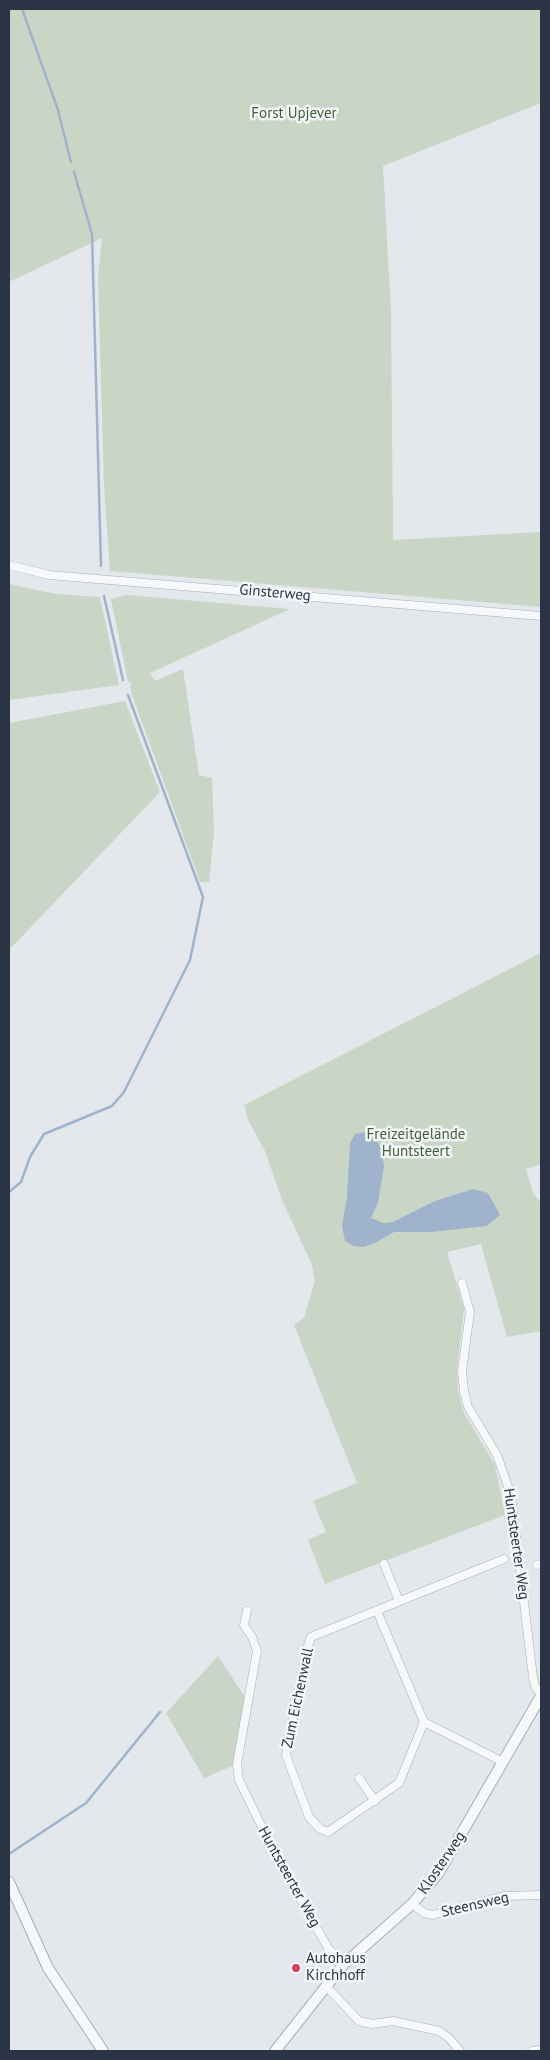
<!DOCTYPE html>
<html>
<head>
<meta charset="utf-8">
<style>
	body { margin:0 }
	#map { position:relative; width:550px; height:2060px; overflow:hidden; background:#e4e7ec; font-family:"PT Sans",sans-serif }
	canvas { display:block }
	.frame { position:absolute; inset:0; border:10px solid #2b3445; pointer-events:none }
</style>
</head>
<body>
<div id="map">
<canvas width="550" height="2060"></canvas>
<div class="frame"></div>
</div>
<script>
const ctx = document.querySelector('canvas').getContext('2d');
ctx.lineJoin = 'round';
function fill(path, color) { ctx.fillStyle = color; ctx.fill(path, 'evenodd'); }
const toPath = rows => new Path2D(rows.map(r => 'M' + r).join(''));
function stroke(path, color, width, dash) { ctx.strokeStyle = color; ctx.lineWidth = width; ctx.lineCap = dash ? 'butt' : 'round'; ctx.setLineDash(dash || []); ctx.stroke(path); }
function write(font, color, halo, rows, align = 'center') {
  ctx.font = font + ' "PT Sans",sans-serif'; ctx.lineWidth = 5; ctx.setLineDash([]); ctx.textBaseline = 'middle'; ctx.strokeStyle = halo; ctx.fillStyle = color; for (const [text, x, y, turn = 0] of rows) {
    ctx.save(); ctx.translate(x, y); ctx.rotate((+turn || 0) * Math.PI / 180); ctx.textAlign = isNaN(turn) ? turn : align; if (halo) ctx.strokeText(text, 0, 0); ctx.fillText(text, 0, 0); ctx.restore();
  }
}
fill(toPath([
	[9,9,541,9,541,103,383,166,391,311,393,540,541,532,541,607,110,571,104,486,98,278,102,238,9,282],
	[9,584,56,594,100,597,119,685,9,700],
	[126,595,290,609,150,673,155,681,183,669,199,775,212,778,214,833,209,882,200,882,131,692,130,681,128,682,111,599],
	[125,701,160,792,9,950,9,723],
	[541,953,541,1164,526,1169,533,1193,541,1203,541,1331,507,1337,481,1244,447,1252,464,1309,457,1369,458,1391,464,1413,495,1465,505,1515,325,1584,308,1540,326,1532,313,1501,357,1483,294,1325,304,1318,315,1281,312,1265,282,1200,265,1151,248,1120,244,1105],
	[218,1656,248,1702,237,1764,204,1778,166,1713]
]), '#c9d6c5');
fill(toPath([
	[365,1132,374,1136,381,1148,384,1166,378,1203,371,1218,383,1223,393,1222,435,1201,473,1189,488,1193,500,1215,487,1226,431,1232,394,1232,375,1243,363,1247,353,1246,345,1241,342,1226,347,1197,350,1143,355,1134]
]), '#9fb4cc');
stroke(toPath([
	[22,9,58,110,71,162],
	[74,172,92,234,101,566],
	[104,596,123,680],
	[9,1192,21,1182,30,1157,44,1134,112,1106,124,1092,190,960,203,897,128,695],
	[9,1854,86,1803,160,1712]
]), '#9fb4cc', 2.5);
const minor = toPath([
	[9,565,49,575,541,616],
	[462,1283,470,1312,462,1371,464,1391,468,1407,497,1455,511,1495,533,1677,535,1686,541,1695],
	[384,1564,399,1601],
	[537,1565,541,1564],
	[247,1611,244,1625,252,1637,257,1651,237,1764,239,1780,277,1858,328,1948,343,1965],
	[377,1611,424,1722],
	[503,1762,424,1722,399,1783,328,1832,320,1829,309,1817,286,1755,307,1649,311,1637,504,1559],
	[359,1778,375,1801],
	[412,1904,424,1913,433,1915,504,1896,541,1895],
	[326,1986,359,2021,372,2024,393,2021,439,2031,449,2038,460,2051],
	[532,2051,541,2050]
]);
const tertiary = toPath([
	[9,1882,48,1968,103,2051],
	[275,2051,343,1965,412,1904,438,1874,541,1696]
]);
stroke(minor, '#a9aeb7', 9);
stroke(tertiary, '#a9aeb7', 12);
stroke(minor, '#f7f8fa', 8);
stroke(tertiary, '#f7f8fa', 10);
for (const [x, y, r, color] of [
	[296,1968,5,"#d1495b"]
]) { const dot = new Path2D(); dot.arc(x, y, r, 0, 2 * Math.PI); ctx.fillStyle = color; ctx.fill(dot); stroke(dot, '#f4f6f9', 2); }
write('15px', '#3f6138', '#f4f6f9', [
	["Forst Upjever",294,114],
	["Freizeitgelände",416,1135],
	["Huntsteert",416,1152]
]);
write('15px', '#2b3445', '#f4f6f9', [
	["Ginsterweg",275,593,5],
	["Huntsteerter Weg",516,1544,82],
	["Zum Eichenwall",298,1698,-78],
	["Klosterweg",442,1863,-56],
	["Huntsteerter Weg",289,1877,61],
	["Steensweg",475,1905,-13]
]);
write('15px', '#2b3445', '#f4f6f9', [
	["Autohaus",306,1959],
	["Kirchhoff",306,1976]
], 'left');
</script>
</body>
</html>
